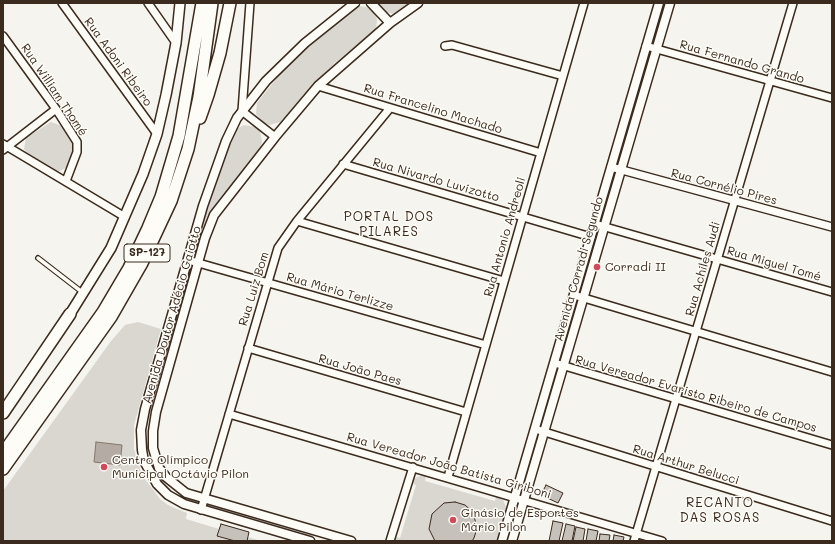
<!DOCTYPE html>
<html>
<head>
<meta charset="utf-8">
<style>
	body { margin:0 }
	#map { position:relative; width:835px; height:544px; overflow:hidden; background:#f5f4ee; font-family:Mali,sans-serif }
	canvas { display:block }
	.frame { position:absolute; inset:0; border:4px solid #3b2a1e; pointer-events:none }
</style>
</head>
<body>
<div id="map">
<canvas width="835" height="544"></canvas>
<div class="frame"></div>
</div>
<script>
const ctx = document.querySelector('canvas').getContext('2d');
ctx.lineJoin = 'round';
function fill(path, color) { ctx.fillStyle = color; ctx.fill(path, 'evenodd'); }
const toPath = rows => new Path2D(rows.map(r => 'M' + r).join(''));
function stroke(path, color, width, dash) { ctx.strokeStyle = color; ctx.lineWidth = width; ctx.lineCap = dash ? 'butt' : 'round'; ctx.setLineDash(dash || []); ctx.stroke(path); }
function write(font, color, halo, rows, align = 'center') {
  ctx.font = font + ' Mali,sans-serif'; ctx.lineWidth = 3; ctx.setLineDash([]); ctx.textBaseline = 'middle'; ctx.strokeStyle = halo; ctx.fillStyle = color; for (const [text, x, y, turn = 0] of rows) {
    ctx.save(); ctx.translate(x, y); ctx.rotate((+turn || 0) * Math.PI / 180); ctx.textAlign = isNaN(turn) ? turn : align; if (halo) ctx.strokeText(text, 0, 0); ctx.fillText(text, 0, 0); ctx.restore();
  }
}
fill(toPath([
	[378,3,410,3,394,14,382,11],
	[359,6,366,7,375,13,377,20,376,29,335,63,314,83,281,122,269,125,263,122,256,114,257,103,280,74,310,44,354,8],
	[51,122,62,126,74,144,70,163,67,167,60,171,54,170,26,152,24,149,26,138],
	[244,125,256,127,260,131,262,142,260,149,212,214,198,246,196,246,205,214,235,130],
	[138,322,161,329,134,425,134,449,142,475,160,499,168,505,187,513,186,519,219,529,221,524,249,532,248,537,261,541,3,541,3,491,111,341,125,325],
	[420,476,426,476,425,481,495,501,496,497,503,500,507,509,497,541,395,541,396,537,400,538,416,485,412,483,415,478]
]), '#dad6d0');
const water = toPath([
	[96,442,122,445,120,465,94,462,96,442]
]);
fill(water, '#b4aca4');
stroke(water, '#84786e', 1);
const building = toPath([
	[546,485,563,493,558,503,541,495,546,485],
	[455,502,465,505,473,512,477,528,474,538,472,541,435,541,429,529,432,514,444,503,455,502],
	[553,521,563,523,559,541,549,541,553,521],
	[221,524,249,532,247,541,235,541,217,536,221,524],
	[566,524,575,526,572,541,562,541,566,524],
	[576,527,585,529,583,541,573,541,576,527],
	[588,529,598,531,596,541,586,541,588,529],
	[600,534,610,535,609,541,599,541,600,534],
	[614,535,624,537,623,541,613,541,614,535]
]);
fill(building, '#c7c1bb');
stroke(building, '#3b2a1e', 1);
const service = toPath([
	[38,258,82,292]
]);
const minor = toPath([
	[62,3,157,134],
	[148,3,176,43],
	[250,3,242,111,275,137],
	[3,36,56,109,77,142,77,152,66,181],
	[445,46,452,45,563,76],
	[646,46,832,98],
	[318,86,541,153],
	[3,144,125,217],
	[3,150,56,109],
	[343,164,591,237],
	[611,167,832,227],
	[297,221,504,281],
	[595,224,832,292],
	[188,260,486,345],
	[574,295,832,372],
	[248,348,466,412],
	[558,364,832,445],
	[229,414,662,541],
	[535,429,832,521],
	[448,477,584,3],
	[201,510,278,248,297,221,390,108],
	[390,541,413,467],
	[634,541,793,3]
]);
const tertiary = toPath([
	[371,3,390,23],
	[310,541,184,504,168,495,157,484,144,461,142,450,141,430,145,409,203,206,226,141,237,118,266,81,305,43,355,3],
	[351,541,186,493,166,477,159,468,153,448,153,431,156,412,205,238,214,215,275,137,318,86,390,23,418,3],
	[502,541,659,3],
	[512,541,670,3]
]);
const secondary = toPath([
	[70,314,111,248,143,174,157,134,166,95,176,43,180,3]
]);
const trunk = toPath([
	[200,118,208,95,220,53,230,3],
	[3,413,70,314],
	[3,453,103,312,129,268,148,228,161,197,179,136,202,3],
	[3,469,111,317,142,263,171,201,188,149,199,97,212,3]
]);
stroke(service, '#3b2a1e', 6);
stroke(minor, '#3b2a1e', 10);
stroke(tertiary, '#3b2a1e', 11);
stroke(secondary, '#3b2a1e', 12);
stroke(trunk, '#3b2a1e', 14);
stroke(service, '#fdfcf7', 3.5);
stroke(minor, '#fdfcf7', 7);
stroke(tertiary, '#fdfcf7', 8);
stroke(secondary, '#fdfcf7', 9);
stroke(trunk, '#fdfcf7', 11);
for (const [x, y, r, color] of [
	[597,267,4,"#d1495b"],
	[104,467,4,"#d1495b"],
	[453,520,4,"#d1495b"]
]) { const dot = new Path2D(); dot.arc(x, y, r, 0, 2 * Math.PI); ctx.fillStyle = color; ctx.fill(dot); stroke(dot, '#fdfcf7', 1.5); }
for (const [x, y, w] of [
	[147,253,46]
]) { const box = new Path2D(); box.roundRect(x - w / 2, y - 9, w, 18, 3); ctx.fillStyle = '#fdfcf7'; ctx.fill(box); stroke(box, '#3b2a1e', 1); }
write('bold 11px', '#3b2a1e', null, [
	["SP-127",147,253]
]);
write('12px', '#3b2a1e', '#fdfcf7', [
	["Rua Adoni Ribeiro",118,62,54],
	["Rua Fernando Grando",742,62,16],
	["Rua William Thomé",54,90,56],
	["Rua Francelino Machado",433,109,17],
	["Rua Nivardo Luvizotto",436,180,16],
	["Rua Cornélio Pires",724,187,15],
	["Rua Antonio Andreoli",505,237,-74],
	["Rua Miguel Tomé",774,264,16],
	["Avenida Corradi Segundo",579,269,-74],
	["Rua Achiles Audi",703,269,-74],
	["Rua Luiz Bom",254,289,-73],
	["Rua Mário Terlizze",340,292,16],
	["Avenida Doutor Adécio Gaiotto",172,315,-74],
	["Rua João Paes",360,370,16],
	["Rua Vereador Evaristo Ribeiro de Campos",696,394,16],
	["Rua Arthur Belucci",686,465,17],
	["Rua Vereador João Batista Giriboni",449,466,16]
]);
write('12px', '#3b2a1e', '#fdfcf7', [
	["Corradi II",605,267],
	["Centro Olímpico",112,460],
	["Municipal Octávio Pilon",112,474],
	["Ginásio de Esportes",461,513],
	["Mário Pilon",461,527]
], 'left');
ctx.letterSpacing = '1px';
write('13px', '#3b2a1e', '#fdfcf7', [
	["PORTAL DOS",389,217],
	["PILARES",389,232],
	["RECANTO",720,503],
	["DAS ROSAS",720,518]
]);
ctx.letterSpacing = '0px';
</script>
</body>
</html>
